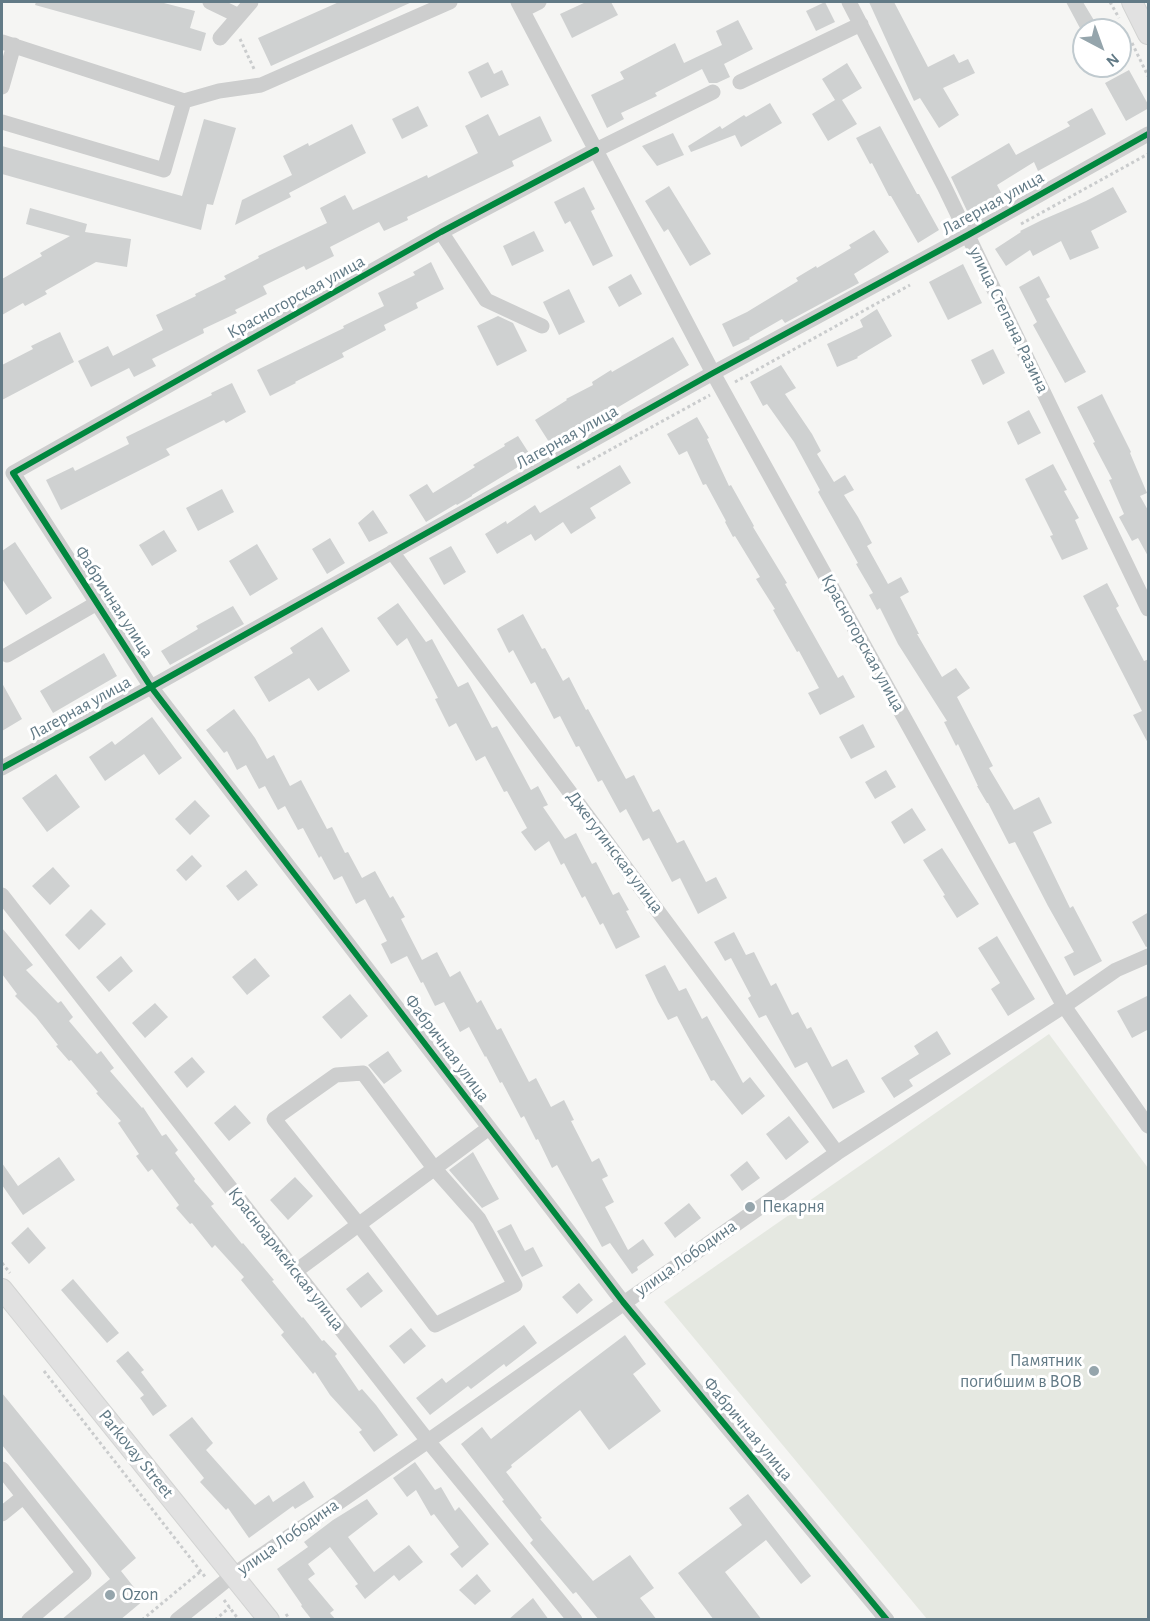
<!DOCTYPE html>
<html>
<head>
<meta charset="utf-8">
<style>
	body { margin:0 }
	#map { position:relative; width:1150px; height:1621px; overflow:hidden; background:#f5f5f3; font-family:"Alegreya Sans",sans-serif }
	canvas { display:block }
	.frame { position:absolute; inset:0; border:3px solid #627a86; pointer-events:none }
	.north { position:absolute; left:1072px; top:18px; width:60px; height:60px; box-sizing:border-box; background:#fff; border:2px solid #c0cacf; border-radius:50%; rotate:139deg; font-size:16px; font-weight:700; line-height:24px; text-align:center; color:#627a86 }
	.north::after { content:''; display:block; margin:auto; width:21px; height:27px; background:#95a5ac; clip-path:polygon(50% 0,100% 100%,50% 72%,0 100%) }
</style>
</head>
<body>
<div id="map">
<canvas width="1150" height="1621"></canvas>
<div class="frame"></div>
<div class="north">N</div>
</div>
<script>
const ctx = document.querySelector('canvas').getContext('2d');
ctx.lineJoin = 'round';
function fill(path, color) { ctx.fillStyle = color; ctx.fill(path, 'evenodd'); }
const toPath = rows => new Path2D(rows.map(r => 'M' + r).join(''));
function stroke(path, color, width, dash) { ctx.strokeStyle = color; ctx.lineWidth = width; ctx.lineCap = dash ? 'butt' : 'round'; ctx.setLineDash(dash || []); ctx.stroke(path); }
function write(font, color, halo, rows, align = 'center') {
  ctx.font = font + ' "Alegreya Sans",sans-serif'; ctx.lineWidth = 6; ctx.setLineDash([]); ctx.textBaseline = 'middle'; ctx.strokeStyle = halo; ctx.fillStyle = color; for (const [text, x, y, turn = 0] of rows) {
    ctx.save(); ctx.translate(x, y); ctx.rotate((+turn || 0) * Math.PI / 180); ctx.textAlign = isNaN(turn) ? turn : align; if (halo) ctx.strokeText(text, 0, 0); ctx.fillText(text, 0, 0); ctx.restore();
  }
}
fill(toPath([
	[1049,1034,1148,1168,1148,1619,927,1619,664,1302]
]), '#e5e8e1');
fill(toPath([
	[36,2,160,2,195,11,190,28,206,33,201,51,35,5],
	[339,2,412,2,271,66,258,38],
	[586,2,611,2,618,15,572,38,560,14],
	[825,2,835,22,816,31,806,11],
	[869,2,894,2,928,67,954,54,959,63,968,59,975,73,943,88,959,115,939,128,920,98,914,101],
	[1066,2,1083,2,1095,22,1081,30],
	[738,20,753,49,724,64,730,77,717,83,709,83,702,69,655,93,657,96,621,113,624,119,607,128,591,95,624,79,620,72,675,43,684,63,722,45,716,31],
	[488,62,494,74,502,70,509,85,481,98,468,72],
	[847,63,862,88,842,100,857,124,828,141,812,114,835,100,822,79],
	[1129,70,1149,106,1149,108,1126,121,1105,83],
	[770,103,782,123,741,147,735,135,691,152,688,146,720,126,722,129,744,115,746,117],
	[418,106,428,126,402,139,392,119],
	[1092,108,1106,134,1038,171,1034,162,997,185,1003,196,969,215,951,177,1009,143,1016,155,1070,126,1067,122],
	[488,114,499,136,540,116,552,141,512,161,514,166,407,217,408,220,384,231,379,222,330,247,334,256,306,270,304,266,263,286,267,294,235,310,237,313,203,329,204,333,152,359,156,366,134,377,129,368,91,387,78,361,108,346,113,356,163,330,156,315,196,296,195,294,226,279,224,276,259,258,258,256,327,223,320,208,345,195,353,210,427,175,428,178,478,153,465,126],
	[204,119,236,128,213,205,207,204,201,230,2,174,2,146,182,196],
	[352,124,366,153,289,193,291,197,235,225,242,200,292,175,283,156,308,143,309,146],
	[880,126,917,194,919,194,939,230,918,243,891,196,889,196,872,163,870,164,856,138],
	[673,133,684,155,657,166,642,146],
	[669,186,711,254,690,266,668,229,664,232,645,201],
	[584,187,595,209,591,211,613,256,593,266,570,221,565,224,554,202],
	[1113,187,1127,212,1091,231,1099,248,1070,260,1061,241,1033,256,1030,250,1006,266,995,249,1021,232,1020,231,1042,220,1086,201],
	[30,208,87,224,85,232,131,239,127,267,96,262,45,291,47,294,25,306,23,303,2,315,2,279,42,256,40,253,70,236,26,224],
	[874,230,889,252,854,274,859,283,785,323,782,319,749,338,750,339,733,347,722,324,747,312,798,281,796,278,816,266,817,268,851,248,849,245],
	[534,231,544,251,512,266,503,246],
	[431,262,444,289,416,303,418,308,384,325,386,330,342,353,344,357,295,382,296,383,270,396,257,370,344,328,343,326,384,306,378,293,415,275,413,272],
	[963,264,982,303,948,320,929,282],
	[631,274,642,294,619,307,608,287],
	[1039,276,1050,297,1046,299,1086,372,1065,383,1033,325,1037,322,1019,287],
	[569,289,585,322,559,335,543,302],
	[877,309,892,336,857,357,858,358,837,367,827,344,863,327,860,320],
	[498,316,513,323,527,351,497,366,477,326],
	[60,332,74,362,2,400,2,365,33,349,31,346],
	[673,337,689,365,610,412,608,410,580,425,579,424,549,442,535,420,567,400,566,399,593,385,592,382,611,370,612,372],
	[993,349,1005,373,983,385,971,360],
	[781,365,796,388,785,394,812,434,821,451,817,454,834,482,845,475,854,490,844,495,858,517,872,543,867,546,888,584,901,577,909,592,900,597,919,634,917,634,942,677,956,668,970,688,957,697,993,766,989,768,1014,810,1039,797,1052,823,1033,832,1070,908,1073,906,1102,961,1074,976,1064,957,1074,952,1048,906,1015,842,1009,844,988,803,987,803,977,786,978,786,958,744,956,746,944,722,947,721,898,644,880,608,877,610,869,595,873,593,856,564,858,563,818,492,820,490,794,442,767,404,763,406,750,382],
	[232,383,246,412,226,423,224,420,166,449,170,455,61,510,46,480,73,467,75,471,129,444,126,437,212,395,211,393],
	[1102,394,1131,452,1130,453,1147,493,1140,496,1149,512,1149,558,1138,538,1132,541,1119,517,1124,514,1109,480,1112,479,1093,443,1095,442,1077,407],
	[1029,410,1041,433,1018,445,1007,422],
	[697,417,709,438,707,439,729,486,731,485,754,526,753,527,787,583,785,584,838,678,843,675,855,697,820,715,808,693,819,688,799,651,797,652,773,610,775,609,756,579,760,577,735,536,733,537,725,522,726,521,706,484,703,485,687,451,679,455,667,434],
	[518,436,534,461,519,470,518,467,472,495,472,496,457,505,456,504,426,522,409,495,427,484,433,493,475,467,473,465,505,446,504,444],
	[1053,464,1067,490,1064,491,1079,518,1075,520,1088,549,1062,560,1050,536,1053,535,1025,479],
	[620,465,631,483,590,508,596,518,571,534,563,522,535,541,531,534,497,554,485,534,506,521,507,524,535,505,540,513],
	[222,489,234,512,198,531,186,508],
	[373,510,388,533,369,542,358,523],
	[164,530,177,551,152,566,139,545],
	[330,538,345,563,327,574,312,549],
	[15,542,52,598,26,615,2,579,2,551],
	[257,544,278,579,250,596,229,561],
	[451,546,466,572,444,585,429,558],
	[1107,583,1119,606,1116,608,1144,661,1149,659,1149,745,1133,715,1142,711,1083,596],
	[398,603,426,642,432,639,458,687,468,682,492,728,497,726,531,790,538,786,548,805,543,807,565,839,576,833,592,864,596,862,613,895,619,892,629,910,626,911,640,937,616,949,603,923,600,925,585,896,582,898,564,863,561,865,549,841,535,851,521,832,527,828,507,791,504,792,485,756,476,761,456,723,449,727,435,699,438,698,407,638,397,646,377,618],
	[233,606,244,624,170,665,161,651,198,629,196,626],
	[523,614,542,649,545,648,563,681,569,677,586,710,588,709,626,779,634,775,653,812,659,809,677,843,684,840,706,882,716,877,727,898,698,914,680,878,672,882,649,838,643,841,626,809,620,813,602,780,598,782,579,746,576,747,560,716,554,719,535,682,531,684,513,650,509,653,497,629],
	[322,627,350,671,318,691,309,678,269,702,254,677,293,653,290,648],
	[104,653,117,676,53,713,40,691],
	[2,683,22,719,2,731],
	[234,709,255,738,267,759,274,755,290,786,301,780,327,829,332,827,345,853,348,852,362,878,375,871,390,898,393,896,405,917,401,919,422,960,437,952,450,977,460,971,477,1003,481,1000,497,1030,501,1028,529,1082,536,1078,551,1107,564,1100,574,1120,571,1121,592,1162,599,1158,608,1176,602,1179,614,1202,605,1207,628,1250,643,1239,654,1255,637,1267,638,1270,632,1274,610,1243,602,1247,557,1165,552,1168,538,1139,536,1140,524,1116,521,1118,502,1082,500,1083,486,1056,485,1057,469,1027,460,1032,444,1002,435,1006,423,982,421,983,407,956,391,964,381,944,387,941,365,899,356,904,342,876,334,880,321,856,319,858,303,828,298,830,285,806,278,810,265,786,259,789,246,765,237,770,227,751,224,753,206,730],
	[152,717,182,758,159,775,144,754,105,781,89,757,112,741,115,745],
	[863,724,875,747,851,759,839,737],
	[886,770,896,787,875,799,865,782],
	[56,774,80,807,47,832,22,798],
	[195,800,210,816,190,835,175,819],
	[912,808,926,830,904,844,891,822],
	[942,848,979,904,957,918,943,896,945,895,923,860],
	[192,855,202,866,186,881,176,870],
	[53,867,70,886,50,905,32,886],
	[246,870,258,885,238,901,226,886],
	[91,909,106,924,79,950,65,935],
	[1149,912,1149,946,1146,947,1132,922],
	[2,928,33,965,26,970,58,1003,61,1001,73,1017,69,1021,97,1054,101,1051,114,1068,110,1071,142,1108,143,1107,162,1136,166,1134,178,1150,175,1153,195,1179,194,1181,214,1204,211,1206,242,1244,243,1243,274,1280,272,1281,302,1318,303,1317,322,1341,324,1340,337,1354,335,1356,359,1391,362,1389,376,1405,398,1435,374,1452,359,1432,362,1430,330,1395,315,1372,313,1374,281,1335,284,1332,241,1280,244,1277,215,1245,212,1248,192,1223,190,1224,176,1208,179,1205,152,1169,148,1172,136,1156,139,1154,118,1123,121,1121,96,1093,98,1092,71,1060,69,1061,56,1046,58,1045,36,1017,15,996,17,994,2,974],
	[734,932,746,955,754,952,771,986,776,983,792,1015,798,1012,807,1029,811,1027,832,1067,847,1059,865,1092,833,1109,807,1062,795,1068,766,1015,759,1018,748,998,751,996,731,958,725,961,714,942],
	[997,936,1035,999,1008,1016,991,989,1000,983,978,948],
	[121,956,133,971,109,992,96,977],
	[255,958,270,976,247,995,232,977],
	[665,965,679,991,686,988,702,1019,707,1016,743,1083,750,1077,765,1096,742,1115,714,1080,711,1081,677,1016,668,1020,658,1002,645,975],
	[350,994,368,1016,341,1039,322,1017],
	[1149,995,1149,1029,1132,1038,1117,1011],
	[155,1003,168,1017,145,1038,132,1023],
	[937,1031,951,1054,909,1080,913,1086,894,1098,881,1078,919,1054,914,1046],
	[388,1051,402,1071,384,1084,368,1065],
	[192,1057,205,1072,187,1088,174,1072],
	[235,1105,251,1123,229,1141,214,1123],
	[789,1116,809,1142,786,1160,766,1134],
	[473,1152,499,1199,482,1208,449,1170],
	[59,1157,75,1180,23,1215,2,1185,2,1163,18,1186],
	[747,1161,760,1178,742,1191,730,1175],
	[295,1177,313,1196,288,1220,270,1200],
	[689,1203,701,1218,675,1238,664,1223],
	[511,1224,525,1251,533,1247,543,1266,522,1277,497,1231],
	[28,1227,46,1248,29,1264,11,1243],
	[368,1272,383,1291,361,1308,346,1289],
	[73,1279,119,1333,107,1343,61,1290],
	[579,1283,593,1300,577,1314,562,1297],
	[524,1325,537,1343,506,1367,504,1364,471,1389,468,1386,430,1415,416,1398,442,1378,446,1383],
	[411,1328,426,1346,404,1364,389,1346],
	[625,1335,646,1364,633,1374,661,1411,609,1450,580,1410,511,1465,512,1467,506,1472,542,1518,540,1519,593,1581,630,1555,654,1588,640,1598,657,1620,599,1620,576,1592,573,1594,530,1543,533,1540,502,1501,504,1500,461,1444,482,1427,491,1439,559,1385],
	[128,1351,144,1370,141,1372,167,1406,153,1416,140,1398,144,1395,116,1361],
	[2,1393,136,1558,121,1571,144,1600,120,1620,61,1620,110,1579,2,1445],
	[192,1417,213,1443,206,1450,255,1505,269,1495,273,1502,304,1481,314,1497,295,1509,293,1506,249,1538,228,1508,226,1510,200,1482,204,1478,169,1435],
	[415,1462,435,1490,441,1487,455,1511,459,1507,489,1544,462,1568,450,1554,459,1547,434,1514,431,1516,416,1490,407,1497,393,1478],
	[748,1494,811,1576,801,1584,766,1540,725,1572,762,1620,714,1620,678,1573,742,1525,729,1508],
	[367,1499,378,1514,348,1537,374,1572,409,1545,423,1562,399,1581,394,1575,365,1599,355,1586,358,1584,330,1547,308,1564,315,1574,308,1579,334,1610,330,1613,336,1620,312,1620,301,1606,302,1605,277,1569,308,1547,304,1542,333,1520],
	[477,1574,491,1591,475,1605,459,1590],
	[533,1598,549,1620,508,1620]
]), '#cfd1d1');
const major = toPath([
	[1132,2,1148,34],
	[2,1289,269,1620]
]);
stroke(major, '#d2d3d2', 22);
stroke(toPath([
	[1110,2,1119,18],
	[240,39,255,71],
	[1132,43,1148,76],
	[1021,224,1148,154],
	[735,382,910,285],
	[577,468,710,395],
	[2,1263,10,1273],
	[44,1371,206,1578],
	[224,1600,239,1620],
	[286,1614,290,1620],
	[142,1620,201,1571],
	[215,1620,230,1607]
]), '#cacccd', 3, [3, 3]);
stroke(toPath([
	[210,2,239,16],
	[518,2,713,373,1064,1006,1148,1126],
	[849,2,944,186,1148,609],
	[523,10,539,2],
	[220,38,251,2],
	[2,42,184,101],
	[740,82,861,24],
	[2,87,14,45],
	[2,122,164,170,184,101,219,91,261,85,450,2],
	[441,232,486,300,542,326],
	[13,473,151,687,623,1302,887,1620],
	[13,473,441,232,596,150,713,92],
	[392,552,837,1153],
	[7,655,97,603],
	[2,768,151,687,713,373,968,235,1148,134],
	[2,895,428,1441,575,1620],
	[363,1073,434,1168,479,1219,515,1285,435,1325,359,1225,274,1119,336,1075,363,1073],
	[296,1271,489,1128],
	[2,1469,84,1573,29,1620],
	[2,1514,23,1497],
	[177,1620,233,1575,428,1441,837,1153,1064,1006,1116,970,1148,956]
]), '#cdcece', 15);
stroke(major, '#e1e1e1', 20);
stroke(toPath([
	[596,150,441,232,13,473,151,687,623,1302,887,1620],
	[2,768,151,687,713,373,968,235,1148,134]
]), '#00873e', 6);
for (const [x, y, r, color] of [
	[750,1207,6,"#95a5ac"],
	[1094,1371,6,"#95a5ac"],
	[110,1595,6,"#95a5ac"]
]) { const dot = new Path2D(); dot.arc(x, y, r, 0, 2 * Math.PI); ctx.fillStyle = color; ctx.fill(dot); stroke(dot, '#fff', 2); }
write('18px', '#627a86', '#fff', [
	["Лагерная улица",993,203,-29],
	["Красногорская улица",296,297,-29],
	["улица Степана Разина",1009,320,64],
	["Лагерная улица",567,437,-29],
	["Фабричная улица",114,602,57],
	["Красногорская улица",863,643,61],
	["Лагерная улица",80,708,-29],
	["Джегутинская улица",615,852,53],
	["Фабричная улица",447,1048,53],
	["улица Лободина",686,1258,-35],
	["Красноармейская улица",286,1259,52],
	["Фабричная улица",748,1429,50],
	["Parkovay Street",136,1454,51],
	["улица Лободина",288,1537,-35]
]);
write('18px', '#627a86', '#fff', [
	["Пекарня",762,1207],
	["Памятник",1082,1361,"right"],
	["погибшим в ВОВ",1082,1382,"right"],
	["Ozon",122,1595]
], 'left');
</script>
</body>
</html>
